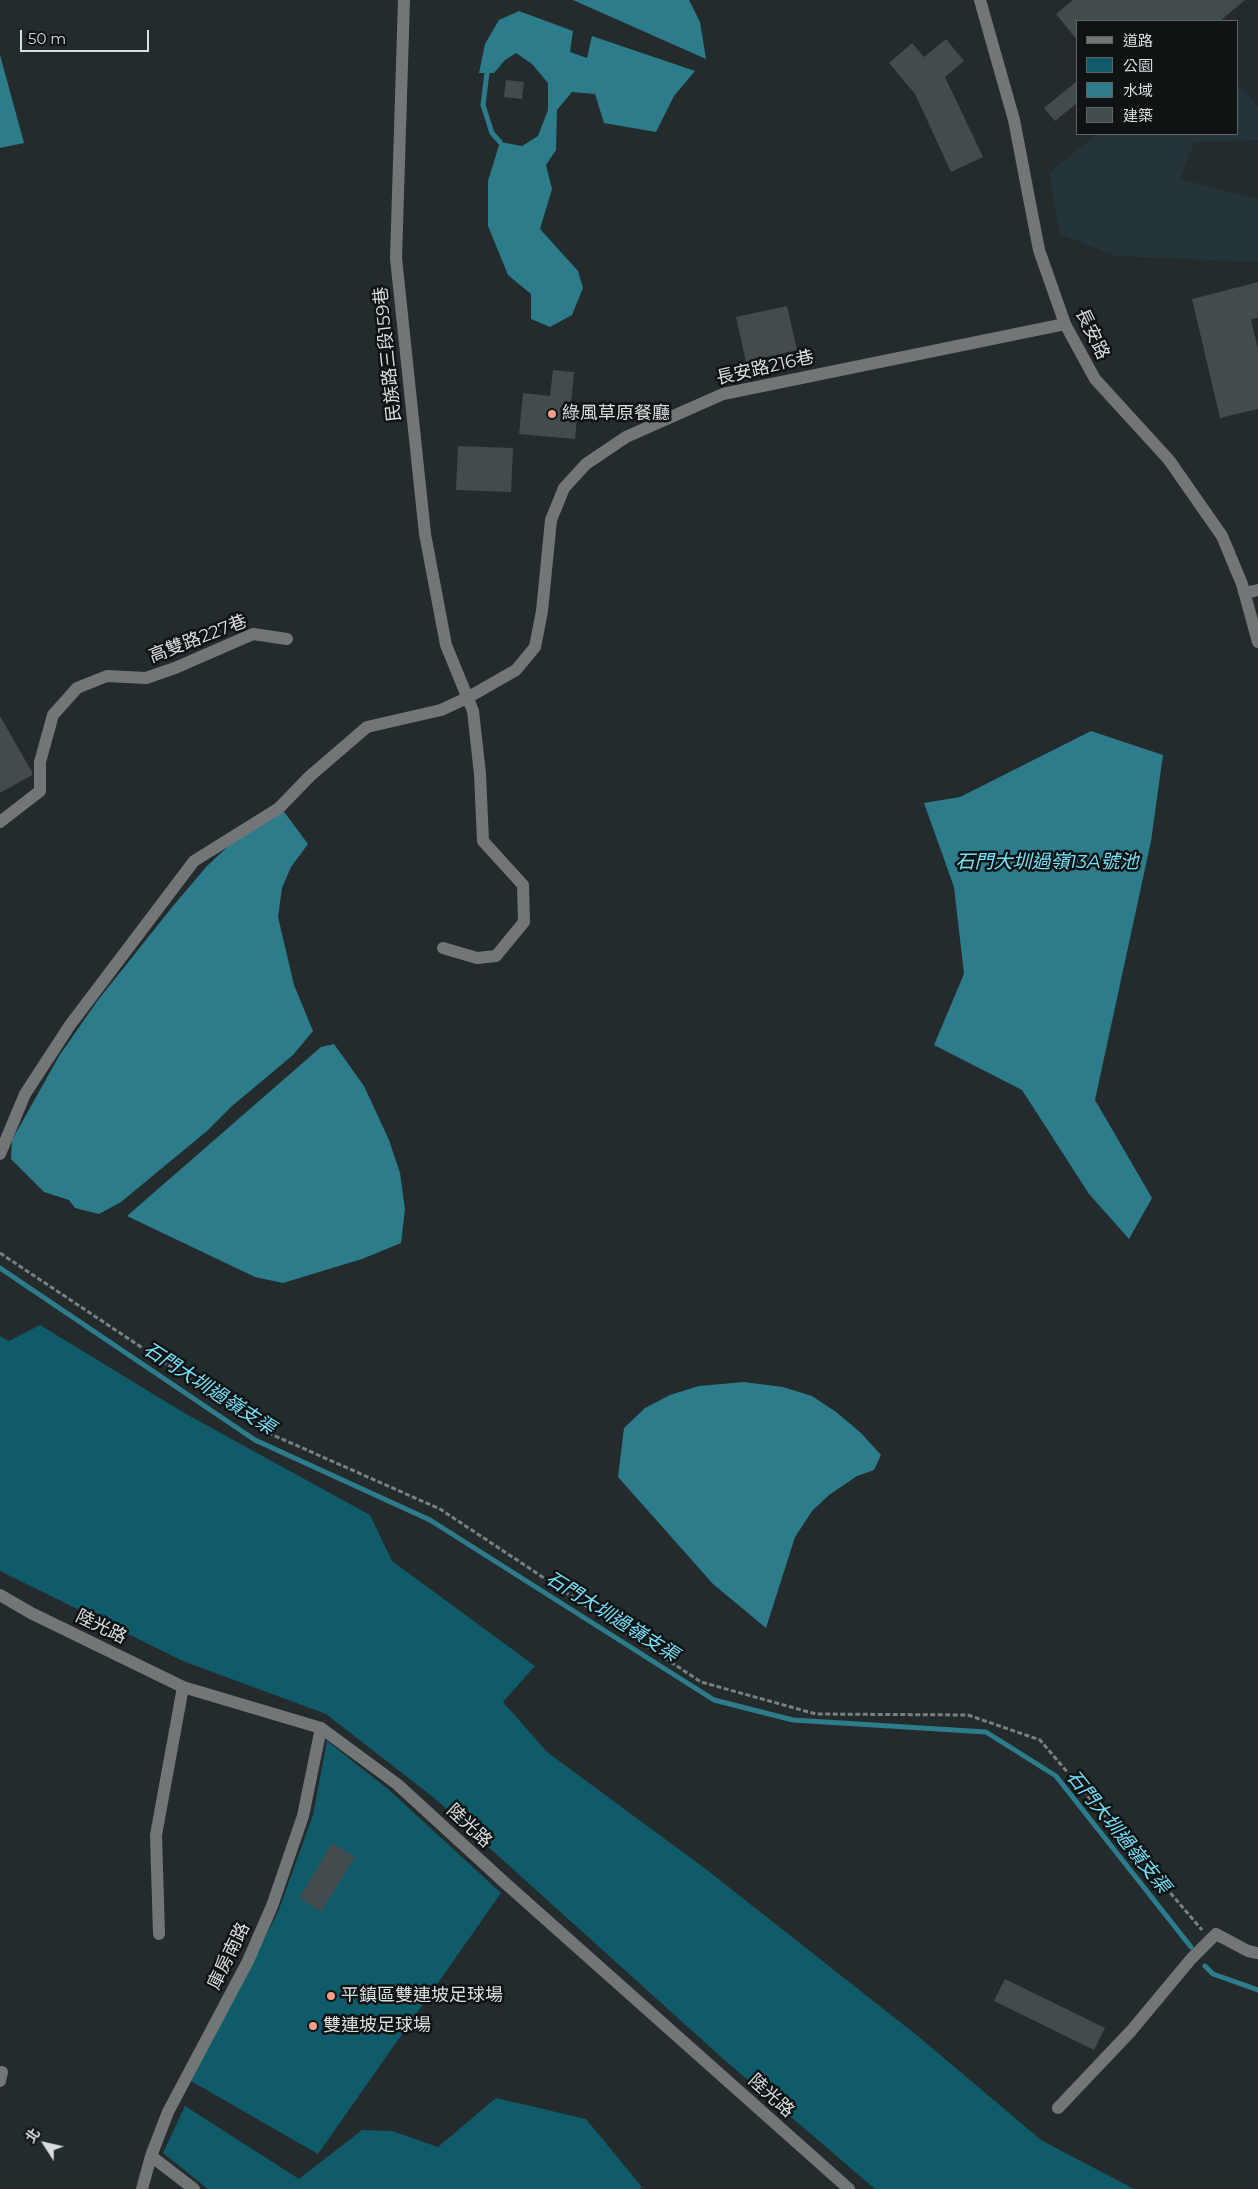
<!DOCTYPE html>
<html>
<head>
<meta charset="utf-8">
<style>
	body { margin:0 }
	#map { position:relative; width:1258px; height:2189px; overflow:hidden; background:#242b2d; font-family:Montserrat,"Noto Sans TC",sans-serif }
	canvas { display:block }
	.legend { position:absolute; left:1076px; top:20px; width:162px; height:115px; box-sizing:border-box; background:#101314; border:1px solid #606465; margin:0; padding:6px 9px; list-style:none; font-size:15px; color:#d9dedf }
	.legend li { display:flex; align-items:center; gap:10px; height:25px }
	.legend b { width:25px; border:1px solid #606465 }
	.north { position:absolute; left:20px; top:2119px; width:50px; height:50px; -webkit-text-stroke:4px #101314; paint-order:stroke; rotate:305deg; font-size:14px; font-weight:700; line-height:20px; text-align:center; color:#d9dedf }
	.north::after { content:''; display:block; margin:auto; width:18px; height:22px; background:#d9dedf; clip-path:polygon(50% 0,100% 100%,50% 72%,0 100%) }
	.scale { position:absolute; left:20px; top:30px; width:129px; height:22px; box-sizing:border-box; border:2px solid #d9dedf; border-top:0; padding-left:6px; font-size:15px; line-height:18px; white-space:nowrap; color:#d9dedf; -webkit-text-stroke:4px #101314; paint-order:stroke }
</style>
</head>
<body>
<div id="map">
<canvas width="1258" height="2189"></canvas>
<ul class="legend">
<li><b style="height:6px;background:#727677"></b>道路</li>
<li><b style="height:14px;background:#105b69"></b>公園</li>
<li><b style="height:14px;background:#2c7c8c"></b>水域</li>
<li><b style="height:14px;background:#424b4d"></b>建築</li>
</ul>
<div class="north">北</div>
<div class="scale">50 m</div>
</div>
<script>
const ctx = document.querySelector('canvas').getContext('2d');
ctx.lineJoin = 'round';
function fill(path, color) { ctx.fillStyle = color; ctx.fill(path, 'evenodd'); }
const toPath = rows => new Path2D(rows.map(r => 'M' + r).join(''));
function stroke(path, color, width, dash) { ctx.strokeStyle = color; ctx.lineWidth = width; ctx.lineCap = dash ? 'butt' : 'round'; ctx.setLineDash(dash || []); ctx.stroke(path); }
function write(font, color, halo, rows, align = 'center') {
  ctx.font = font + ' Montserrat,"Noto Sans TC",sans-serif'; ctx.lineWidth = 5; ctx.setLineDash([]); ctx.textBaseline = 'middle'; ctx.strokeStyle = halo; ctx.fillStyle = color; for (const [text, x, y, turn = 0] of rows) {
    ctx.save(); ctx.translate(x, y); ctx.rotate((+turn || 0) * Math.PI / 180); ctx.textAlign = isNaN(turn) ? turn : align; if (halo) ctx.strokeText(text, 0, 0); ctx.fillText(text, 0, 0); ctx.restore();
  }
}
fill(toPath([
	[1237,84,1258,106,1258,140,1194,142,1180,179,1258,199,1258,262,1116,256,1059,234,1049,173,1097,134,1237,134]
]), '#243438');
fill(toPath([
	[40,1325,186,1414,370,1515,392,1561,535,1666,503,1702,547,1752,707,1870,919,2037,1041,2140,1134,2189,875,2189,720,2056,433,1797,326,1714,183,1661,0,1571,0,1336,9,1341],
	[327,1741,388,1789,501,1893,318,2154,191,2081,278,1912,313,1815],
	[496,2098,586,2119,642,2187,640,2189,208,2189,163,2153,185,2106,299,2179,362,2130,392,2131,438,2147]
]), '#105b69');
fill(toPath([
	[573,0,689,0,700,22,706,59],
	[519,11,573,31,570,52,587,58,592,36,695,71,674,96,656,132,604,123,595,94,572,92,557,110,556,150,546,165,552,189,540,229,578,271,583,288,572,315,550,327,531,319,531,294,508,275,488,226,488,181,500,142,522,146,538,136,548,110,548,83,532,64,516,53,505,60,494,73,479,73,485,44,499,20],
	[0,55,24,143,0,148],
	[1091,731,1163,755,1151,841,1095,1100,1152,1198,1129,1239,1089,1194,1022,1090,934,1045,964,974,954,887,924,803,960,797],
	[282,809,308,844,291,867,282,888,278,917,294,985,313,1031,293,1055,232,1106,207,1131,121,1202,99,1214,75,1208,69,1200,44,1192,11,1159,12,1140,59,1056,98,1000,173,906,207,866,237,838],
	[334,1044,364,1086,389,1140,400,1173,405,1209,401,1243,362,1259,283,1283,255,1277,127,1216,321,1047],
	[744,1382,783,1387,812,1396,836,1412,861,1433,881,1455,874,1470,857,1476,829,1495,812,1511,795,1537,766,1628,713,1584,618,1477,624,1428,645,1408,670,1395,699,1386]
]), '#2c7c8c');
stroke(toPath([
	[487,73,483,105,492,133,500,142],
	[0,1268,255,1440,430,1520,714,1700,793,1720,986,1732,1056,1776,1191,1947],
	[1205,1966,1213,1974,1258,1990]
]), '#2c7c8c', 5);
fill(toPath([
	[1073,0,1245,0,1220,21,1077,21,1077,40,1056,14],
	[946,39,964,61,945,77,983,157,951,172,915,94,889,63,912,43,924,57],
	[506,80,524,82,522,99,504,97],
	[1077,81,1077,103,1055,121,1044,108],
	[1258,282,1258,318,1251,319,1258,349,1258,409,1220,418,1192,299],
	[787,306,797,350,746,362,736,317],
	[553,370,574,372,571,404,578,405,575,439,519,434,523,393,550,396],
	[458,446,513,448,511,492,456,490],
	[0,716,32,772,32,775,0,793],
	[332,1843,355,1857,321,1912,299,1898],
	[1005,1979,1105,2028,1094,2050,994,2001]
]), '#424b4d');
stroke(toPath([
	[0,1253,273,1435,440,1509,701,1682,816,1714,968,1715,1040,1740,1202,1930]
]), '#7a8082', 3, [5, 2.5]);
stroke(toPath([
	[404,0,396,258,425,534,446,645,473,711,480,774,483,841,523,885,524,922,496,956,477,958,443,948],
	[980,0,1014,120,1039,250,1065,324,1095,379,1169,460,1222,536,1242,584,1258,642],
	[1245,593,1258,590],
	[0,822,40,791,40,762,53,715,77,688,107,676,146,678,175,668,253,634,287,639],
	[0,1154,25,1094,70,1025,194,861,279,808,310,776,367,727,441,710,467,698,516,670,535,647,542,611,551,520,564,488,586,464,626,437,723,394,1065,324],
	[0,1595,31,1613,183,1687,321,1728,397,1784,504,1882,849,2189],
	[159,1934,156,1835,183,1687],
	[0,2081,2,2072],
	[1058,2108,1131,2031,1191,1959,1216,1934,1248,1951,1258,1953],
	[151,2156,194,2189],
	[142,2189,151,2156,168,2112,248,1961,272,1906,303,1816,321,1728]
]), '#727677', 12);
for (const [x, y, r, color] of [
	[552,414,5,"#f49e8a"],
	[331,1996,5,"#f49e8a"],
	[313,2026,5,"#f49e8a"]
]) { const dot = new Path2D(); dot.arc(x, y, r, 0, 2 * Math.PI); ctx.fillStyle = color; ctx.fill(dot); stroke(dot, '#101314', 2); }
write('18px', '#d9dedf', '#101314', [
	["長安路",1092,334,64],
	["民族路三段159巷",388,354,-96],
	["長安路216巷",765,368,-13],
	["高雙路227巷",198,639,-21],
	["陸光路",101,1627,26],
	["陸光路",469,1826,43],
	["庫房南路",229,1956,-64],
	["陸光路",771,2096,42]
]);
write('18px', '#d9dedf', '#101314', [
	["綠風草原餐廳",562,414],
	["平鎮區雙連坡足球場",341,1996],
	["雙連坡足球場",323,2026]
], 'left');
write('italic 19px', '#76e1f8', '#101314', [
	["石門大圳過嶺13A號池",1047,862],
	["石門大圳過嶺支渠",209,1389,33],
	["石門大圳過嶺支渠",612,1617,32],
	["石門大圳過嶺支渠",1118,1832,51]
]);
</script>
</body>
</html>
